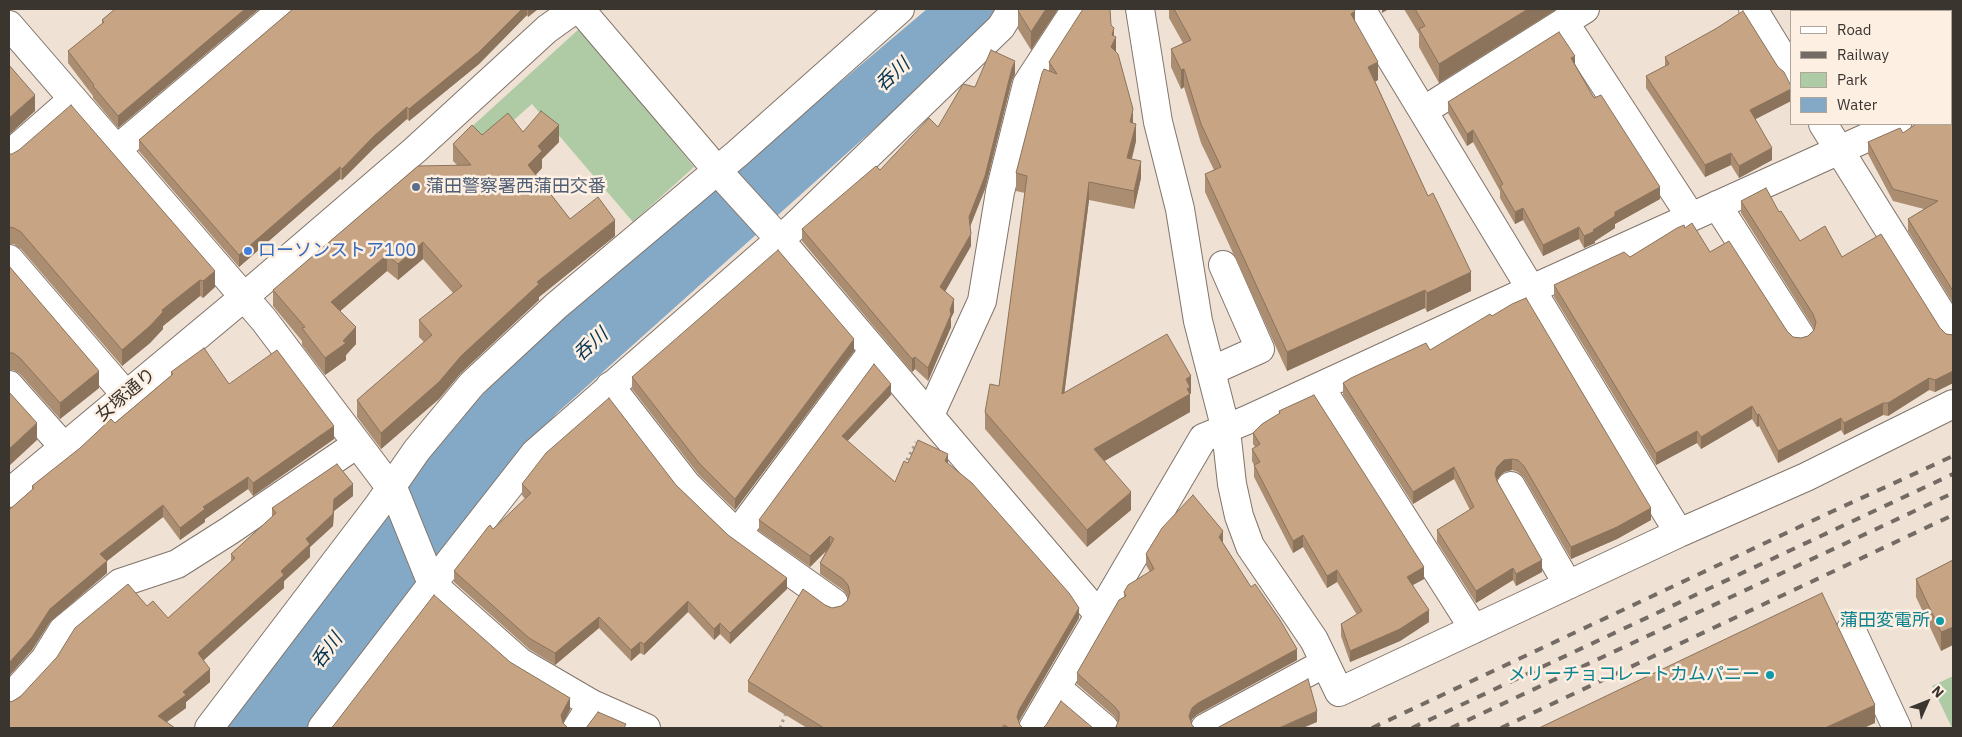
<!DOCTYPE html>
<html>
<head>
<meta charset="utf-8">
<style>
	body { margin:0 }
	#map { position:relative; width:1962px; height:737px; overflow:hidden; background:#f0e1d5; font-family:"IBM Plex Sans",sans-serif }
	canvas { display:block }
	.frame { position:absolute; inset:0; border:10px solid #3b3530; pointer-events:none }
	.legend { position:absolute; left:1790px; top:10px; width:162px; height:115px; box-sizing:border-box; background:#fdefe2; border:1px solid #afa59b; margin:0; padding:6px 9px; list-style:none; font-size:15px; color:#3b3530 }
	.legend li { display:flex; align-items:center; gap:10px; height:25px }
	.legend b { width:25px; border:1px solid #afa59b }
	.north { position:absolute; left:1902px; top:677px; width:50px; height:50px; -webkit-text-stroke:4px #fdefe2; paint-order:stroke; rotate:46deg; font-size:14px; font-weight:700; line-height:20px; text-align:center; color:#3b3530 }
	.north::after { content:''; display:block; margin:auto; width:18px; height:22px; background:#3b3530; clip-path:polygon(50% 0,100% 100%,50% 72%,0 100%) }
</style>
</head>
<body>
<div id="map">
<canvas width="1962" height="737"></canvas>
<div class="frame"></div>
<ul class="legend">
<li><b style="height:6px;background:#fff"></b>Road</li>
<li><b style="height:6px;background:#746b64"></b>Railway</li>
<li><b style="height:14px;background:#afcba5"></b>Park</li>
<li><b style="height:14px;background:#83a9c7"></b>Water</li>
</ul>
<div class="north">N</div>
</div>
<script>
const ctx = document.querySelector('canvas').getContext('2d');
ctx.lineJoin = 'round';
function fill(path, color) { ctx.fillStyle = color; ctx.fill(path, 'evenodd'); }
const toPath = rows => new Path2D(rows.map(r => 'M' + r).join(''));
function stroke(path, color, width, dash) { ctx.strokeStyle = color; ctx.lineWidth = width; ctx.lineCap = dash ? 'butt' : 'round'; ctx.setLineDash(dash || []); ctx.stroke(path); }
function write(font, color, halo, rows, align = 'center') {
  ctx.font = font + ' "IBM Plex Sans","Noto Sans JP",sans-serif'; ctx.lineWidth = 5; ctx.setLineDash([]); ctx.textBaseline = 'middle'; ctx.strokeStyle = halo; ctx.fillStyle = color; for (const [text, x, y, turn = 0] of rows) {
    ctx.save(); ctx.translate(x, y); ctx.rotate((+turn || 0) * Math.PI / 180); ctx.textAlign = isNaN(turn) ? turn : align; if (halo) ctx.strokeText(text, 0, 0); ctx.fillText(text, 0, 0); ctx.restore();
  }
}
fill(toPath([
	[1866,9,1947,9,1948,11,1867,11],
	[1951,15,1953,19,1953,83,1951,85],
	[580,28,694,167,633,222,532,104,482,148,467,131],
	[1953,676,1953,728,1952,728,1932,686]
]), '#afcba5');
fill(toPath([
	[927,9,1003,9,990,25,557,413,522,452,309,728,226,728,457,421,498,379,592,292]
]), '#83a9c7');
const minor = toPath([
	[580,9,723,177,774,233,1099,615],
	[1140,9,1158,122,1180,209,1198,321,1226,430,1232,484,1239,516,1250,546,1314,640,1339,692,1679,533,1806,477,1953,404],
	[1361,9,1679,533],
	[1753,9,1791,71],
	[1564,22,1691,217],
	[9,25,264,320,396,495,432,584,520,662,592,704,646,728],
	[1951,99,1953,98],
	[1423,111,1585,9],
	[1823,124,1953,332],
	[116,150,283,9],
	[9,155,73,99],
	[1717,205,1800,335],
	[9,259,126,395],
	[1211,371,1260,349,1223,265],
	[9,385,64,447],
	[610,386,687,485,737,534,834,603],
	[1320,387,1474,629],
	[930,415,982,301,1000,192,1027,84,1076,9],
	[1511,486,1568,585],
	[9,493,244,297,415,150,547,29,575,9],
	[737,534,873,351],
	[1851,629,1897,728],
	[1057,688,1104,728],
	[9,699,45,659,63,630,120,583,177,564,229,531,357,444],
	[209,728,378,506,417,450,472,384,556,306,738,153,900,9],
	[322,728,426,592,535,453,794,227,1001,27,1012,9],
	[577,728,592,704],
	[1033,728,1203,438,1247,420,1532,289,1897,124],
	[1205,728,1325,663]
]);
stroke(minor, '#817469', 30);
stroke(toPath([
	[904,466,916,442],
	[780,728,786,713]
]), '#a79c93', 3, [2.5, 4]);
stroke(minor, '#fff', 28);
stroke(toPath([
	[1372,728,1831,512,1953,456],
	[1412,728,1953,474],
	[1451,728,1953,493],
	[1501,728,1953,515]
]), '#746b64', 4, [9, 9]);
fill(toPath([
	[115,9,259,9,118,128,93,98,93,96,68,63,68,51,102,24,102,20],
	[293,9,538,9,528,17,527,15,479,64,409,121,407,119,374,148,342,180,340,179,239,267,139,151,139,140],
	[1058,9,1031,50,1018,29,1018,11],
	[1169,9,1354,9,1355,21,1378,80,1375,81,1471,291,1427,312,1425,308,1287,371,1205,192,1205,174,1214,170,1201,143,1184,87,1181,89,1171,67,1171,49,1183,43,1169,18],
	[1404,9,1557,9,1439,83,1419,47,1419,34],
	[1111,25,1114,36,1116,51,1133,123,1136,141,1132,159,1141,178,1134,209,1089,200,1064,393,1191,393,1190,394,1190,412,1104,461,1131,510,1087,547,985,429,985,412,999,386,1025,193,1016,191,1016,173,1049,71,1049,62],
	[1665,57,1778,67,1791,86,1791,101,1755,119,1772,160,1739,178,1731,165,1705,177,1646,88,1646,76,1665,66],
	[1575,64,1594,98,1660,199,1615,224,1615,228,1595,241,1595,243,1584,248,1579,239,1543,256,1523,220,1515,224,1500,198,1500,191,1473,142,1467,146,1448,113,1448,102],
	[1015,74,1012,80,985,189,970,227,971,246,945,292,954,312,951,318,951,327,928,381,915,369,912,372,802,241,802,229,880,170,938,127,975,87],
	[1953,111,1953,303,1908,231,1908,219,1924,209,1893,201,1868,154,1868,142,1903,133,1951,124],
	[523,132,559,142,542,159,542,168,536,175,570,219,615,236,539,297,539,300,461,373,439,399,381,449,357,417,357,400,424,342,419,337,419,320,453,293,423,259,398,280,387,271,340,311,356,344,346,355,346,360,325,375,302,345,302,341,273,306,273,290,457,165,453,161,453,144,482,135],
	[9,154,215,287,203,298,200,296,163,326,163,329,150,343,122,366,21,249,14,244,9,244],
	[1741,201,1779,212,1800,241,1842,257,1940,328,1946,334,1953,335,1953,383,1935,392,1929,390,1888,416,1883,415,1844,435,1841,430,1778,463,1759,426,1757,427,1752,419,1701,449,1697,443,1656,465,1554,297,1554,285,1630,257,1685,228,1787,331,1793,337,1801,338,1808,336,1814,330,1813,327,1741,213],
	[9,266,99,388,60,419,20,374,13,370,9,370],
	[1430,350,1651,520,1617,539,1571,559,1524,478,1518,472,1512,470,1504,472,1497,480,1542,572,1516,586,1513,580,1476,603,1437,542,1437,530,1470,510,1454,479,1413,504,1343,395,1343,383],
	[854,351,735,510,699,475,632,389,632,377],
	[171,372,229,384,334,439,253,496,248,489,205,519,205,522,180,540,163,517,107,561,107,573,50,622,32,650,9,676,9,510,32,490,32,486,115,423,171,376],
	[891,395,847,441,895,482,908,463,948,464,1079,618,1019,721,1020,725,1023,728,807,728,748,692,748,681,825,605,832,608,841,606,847,601,848,597,843,590,820,574,820,563,826,551,810,567,759,531,759,520],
	[1279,411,1424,579,1413,585,1429,622,1400,641,1350,662,1341,636,1341,624,1357,615,1337,582,1327,588,1303,547,1293,553,1254,477,1254,465,1252,461,1252,449,1255,447,1253,444,1253,433,1279,414],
	[522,484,676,485,728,535,787,589,730,644,720,634,714,640,688,612,644,655,640,653,631,661,599,628,555,665,529,649,454,582,454,571,493,529,525,499,522,495],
	[353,496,334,511,333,526,310,547,310,557,284,581,284,588,204,660,210,682,186,702,186,708,167,722,13,701,147,606,168,618,231,561,231,554,272,517,272,508],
	[1223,542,1223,543,1297,660,1198,714,1192,719,1191,722,1192,725,1116,727,1118,722,1114,716,1077,684,1077,673,1124,598,1124,592,1150,572,1146,565,1146,554],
	[1953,560,1941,651,1916,597,1916,579]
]), '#ab8d72');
fill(toPath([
	[245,9,259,9,118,128,118,116],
	[522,9,527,9,527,15,479,64,409,121,409,109],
	[528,9,538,9,528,17],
	[1046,9,1058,9,1031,50,1031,32],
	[1382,9,1389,9,1382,13],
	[1528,9,1557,9,1439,83,1439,64],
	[1355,11,1355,29,1351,14],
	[1114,28,1114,40,1116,37,1116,55,1111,47,1112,35],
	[1575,56,1575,68,1571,58],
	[1015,61,1015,74,1012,80,985,189,969,229,969,217,1012,68],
	[1378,62,1378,80,1368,85,1368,67],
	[1184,69,1184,87,1181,89,1181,70],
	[1791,89,1791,101,1750,122,1750,110],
	[35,95,35,111,9,135,9,118],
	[407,107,407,119,374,148,342,180,342,169,374,136],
	[1133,109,1133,127,1130,122],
	[1136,124,1136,141,1127,176,1127,158],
	[559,125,559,142,542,159,542,168,528,182,528,165,538,146],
	[1473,130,1473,142,1467,146,1467,134],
	[1772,148,1772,160,1739,178,1739,166],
	[1731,153,1731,165,1705,177,1705,165],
	[1141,161,1141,178,1134,209,1134,191],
	[340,167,340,179,239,267,239,255],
	[1089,182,1089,200,1062,412,1062,394],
	[1660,187,1660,199,1615,224,1615,228,1595,241,1595,243,1584,248,1584,236,1615,212],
	[1523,208,1523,220,1515,224,1515,212],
	[615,220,615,236,539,297,539,300,461,373,439,399,381,449,381,433,537,282],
	[1579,227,1579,239,1543,256,1543,245],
	[971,234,971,246,940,300,940,287],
	[423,242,423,259,398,280,398,264],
	[387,255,387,271,331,319,331,302],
	[215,271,215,287,203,298,203,281],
	[1471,272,1471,291,1427,312,1427,293],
	[200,280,200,296,163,326,163,329,150,343,122,366,122,350,162,310],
	[1425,290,1425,308,1287,371,1287,352],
	[954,299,954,312,951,318,951,327,928,381,928,368],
	[356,327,356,344,346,355,346,360,325,375,325,358],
	[854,339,854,351,735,510,735,499],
	[915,357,915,369,912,372,912,359],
	[99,371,99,388,60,419,60,403],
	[1953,371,1953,383,1935,392,1935,380],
	[1191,376,1191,393,1190,394,1190,412,1094,467,1094,449,1186,379],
	[1929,378,1929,390,1888,416,1888,403],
	[891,384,891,395,842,447,842,436],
	[1883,403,1883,415,1844,435,1844,423],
	[1752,406,1752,419,1701,449,1701,437],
	[1759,414,1759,426,1757,427,1757,415],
	[1841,418,1841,430,1778,463,1778,451],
	[37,423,37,440,9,466,9,449],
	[334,426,334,439,253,496,253,483],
	[1697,431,1697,443,1656,465,1656,453],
	[948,454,948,465,945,461],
	[1512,459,1512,470,1504,472,1497,479,1495,486,1495,474,1497,467,1504,460],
	[1454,467,1454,479,1413,504,1413,492],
	[248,477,248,489,205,519,205,522,180,540,180,528,203,507],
	[353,484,353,496,334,511,333,526,310,547,310,557,284,581,284,588,198,665,198,653,281,571,306,539,334,499],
	[1131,492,1131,510,1087,547,1087,530],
	[163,505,163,517,107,561,107,573,50,622,32,650,9,676,9,663,50,609,100,554],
	[1651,508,1651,520,1617,539,1571,559,1571,547],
	[1223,531,1223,542,1219,548,1219,537],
	[1303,535,1303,547,1293,553,1293,541],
	[830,536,830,547,810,567,810,556],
	[1542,560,1542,572,1516,586,1516,574],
	[1424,567,1424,579,1407,588,1407,577],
	[1513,568,1513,580,1476,603,1476,591],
	[1337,570,1337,582,1327,588,1327,576],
	[787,578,787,589,730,644,730,633],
	[688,601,688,612,644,655,644,644],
	[1079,608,1079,618,1019,721,1017,728,1017,717,1019,710],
	[1429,610,1429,622,1400,641,1350,662,1350,651],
	[599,617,599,628,555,665,555,653],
	[720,623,720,634,714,640,714,629],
	[1953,627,1953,645,1941,651,1941,632],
	[640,642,640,653,631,661,631,650],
	[1297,649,1297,660,1198,714,1192,719,1189,727,1189,716,1192,708,1198,703],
	[210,669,210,682,186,702,186,708,158,728,158,716,183,692],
	[570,698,570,710,561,727,561,715],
	[1875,705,1875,723,1864,728,1825,728],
	[1317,711,1317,722,1303,728,1279,728]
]), '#8b735c');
const building = toPath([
	[115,9,245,9,118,116,93,86,94,85,68,51,104,22,102,20,115,9],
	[293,9,522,9,479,52,409,109,407,107,374,136,342,169,340,167,239,255,139,140,293,9],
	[1020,9,1046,9,1031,32,1018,11,1020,9],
	[1083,9,1110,9,1111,25,1114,28,1112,35,1116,37,1111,47,1118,54,1133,109,1130,122,1136,124,1127,158,1141,161,1134,191,1089,182,1062,394,1167,334,1191,376,1186,379,1190,387,1187,389,1190,394,1094,449,1131,492,1087,530,985,412,990,384,999,386,1027,176,1016,173,1042,73,1044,69,1057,74,1049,62,1083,9],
	[1174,9,1354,9,1355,11,1351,14,1378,62,1368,67,1428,196,1433,193,1471,272,1427,293,1425,290,1287,352,1205,174,1221,167,1201,124,1184,69,1181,70,1171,49,1191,40,1174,9],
	[1415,9,1528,9,1439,64,1419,29,1425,26,1415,9],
	[1743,11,1778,67,1784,72,1791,86,1791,89,1750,110,1772,148,1739,166,1731,153,1705,165,1646,76,1669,64,1665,57,1717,28,1743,11],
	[1559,32,1575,56,1571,58,1594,98,1601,95,1660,187,1615,212,1615,216,1593,230,1595,231,1584,236,1579,227,1543,245,1523,208,1515,212,1500,186,1503,184,1473,130,1467,134,1448,102,1559,32],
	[991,50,1015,61,1012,68,985,176,969,217,971,234,940,287,954,299,950,310,951,314,928,368,915,357,912,359,802,229,876,166,880,170,929,118,938,127,963,84,975,87,991,50],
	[9,65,35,95,9,118,9,65],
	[71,105,215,271,203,281,200,280,162,310,163,312,150,326,122,350,21,232,14,228,9,227,9,154,12,154,19,150,71,105],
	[541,111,559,125,538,146,542,151,528,165,570,219,598,197,615,220,537,282,539,284,461,356,439,382,381,433,357,400,432,335,419,320,462,286,423,242,398,264,387,255,331,302,356,327,343,341,346,343,325,358,302,328,305,327,273,290,418,166,471,165,453,144,472,125,482,135,508,113,523,132,541,111],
	[1953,111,1953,291,1908,219,1938,201,1893,189,1868,142,1900,128,1903,133,1916,124,1951,124,1951,113,1953,111],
	[1766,188,1779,212,1781,211,1800,241,1825,226,1842,257,1881,234,1940,328,1946,334,1953,335,1953,371,1935,380,1929,378,1888,403,1883,403,1844,423,1841,418,1778,451,1759,414,1757,415,1752,406,1701,437,1697,431,1656,453,1554,285,1624,252,1630,257,1677,228,1684,225,1685,228,1692,223,1710,252,1729,241,1787,331,1793,337,1801,338,1808,336,1814,330,1816,322,1813,314,1741,201,1766,188],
	[778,250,854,339,735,499,699,463,632,377,778,250],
	[9,266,99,371,60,403,20,358,13,353,9,353,9,266],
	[1526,298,1651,508,1617,527,1571,547,1524,466,1518,460,1512,459,1504,460,1497,467,1495,474,1497,481,1542,560,1516,574,1513,568,1476,591,1437,530,1474,507,1454,467,1413,492,1343,383,1351,378,1426,343,1430,350,1490,314,1492,316,1512,304,1526,298],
	[204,348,229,384,277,350,334,426,253,483,248,477,203,507,205,509,180,528,163,505,100,554,107,561,50,609,32,637,9,663,9,510,34,488,32,486,80,448,111,419,115,423,173,374,171,372,204,348],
	[874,364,891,384,842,436,895,482,904,461,908,463,918,440,948,454,945,461,972,483,1069,593,1079,608,1019,710,1017,717,1020,725,1023,728,1009,728,1004,725,1002,728,824,728,748,681,803,589,825,605,832,608,841,606,847,601,850,593,848,585,843,579,820,563,834,539,830,536,810,556,759,520,874,364],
	[9,392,37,423,9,449,9,392],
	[1314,395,1424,567,1407,577,1429,610,1400,629,1350,651,1341,624,1362,611,1337,570,1327,576,1303,535,1293,541,1254,465,1260,462,1252,449,1260,444,1253,433,1262,424,1280,413,1279,411,1314,395],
	[609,398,676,485,728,535,787,578,730,633,720,623,714,629,688,601,644,644,640,642,631,650,599,617,555,653,529,638,454,571,488,527,490,525,493,529,531,493,522,484,546,453,609,398],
	[337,464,353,484,334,499,333,514,306,539,310,544,281,571,284,575,198,653,210,669,183,692,186,695,158,716,175,728,9,728,9,702,13,701,20,697,57,657,75,628,128,584,147,606,153,601,168,618,235,558,231,554,276,513,272,508,337,464],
	[1193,495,1223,531,1219,537,1251,587,1255,584,1280,620,1297,649,1198,703,1192,708,1189,716,1192,725,1195,728,1114,728,1116,727,1119,719,1119,712,1114,706,1077,673,1119,600,1126,596,1124,592,1128,585,1154,569,1146,554,1162,528,1193,495],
	[1953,560,1953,627,1941,632,1916,579,1953,560],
	[1822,593,1875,705,1825,728,1539,728,1822,593],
	[434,595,510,662,570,698,561,715,563,723,568,728,331,728,334,725,434,595],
	[1308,679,1317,711,1279,728,1217,728,1308,679],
	[1061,701,1093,728,1043,728,1046,725,1061,701],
	[598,712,626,724,624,728,586,728,598,712]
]);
fill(building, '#c7a484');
stroke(building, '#8b735c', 1);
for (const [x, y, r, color] of [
	[416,187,5,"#5c6f8a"],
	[248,251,5,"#3f7fe0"],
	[1940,621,5,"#0f9aa8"],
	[1770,675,5,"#0f9aa8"]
]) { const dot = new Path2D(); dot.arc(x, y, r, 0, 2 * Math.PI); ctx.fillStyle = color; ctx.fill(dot); stroke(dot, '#fdefe2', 2); }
write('18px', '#4e5e75', '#fdefe2', [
	["蒲田警察署西蒲田交番",426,187]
], 'left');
write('18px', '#366cbe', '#fdefe2', [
	["ローソンストア100",258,251]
], 'left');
write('18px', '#3b3530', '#fdefe2', [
	["女塚通り",126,395,-40]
]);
write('18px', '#0d838f', '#fdefe2', [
	["蒲田変電所",1930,621],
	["メリーチョコレートカムパニー",1760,675]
], 'right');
write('italic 19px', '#053654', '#fdefe2', [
	["呑川",893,75,-43],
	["呑川",591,345,-42],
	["呑川",327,651,-53]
]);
</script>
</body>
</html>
